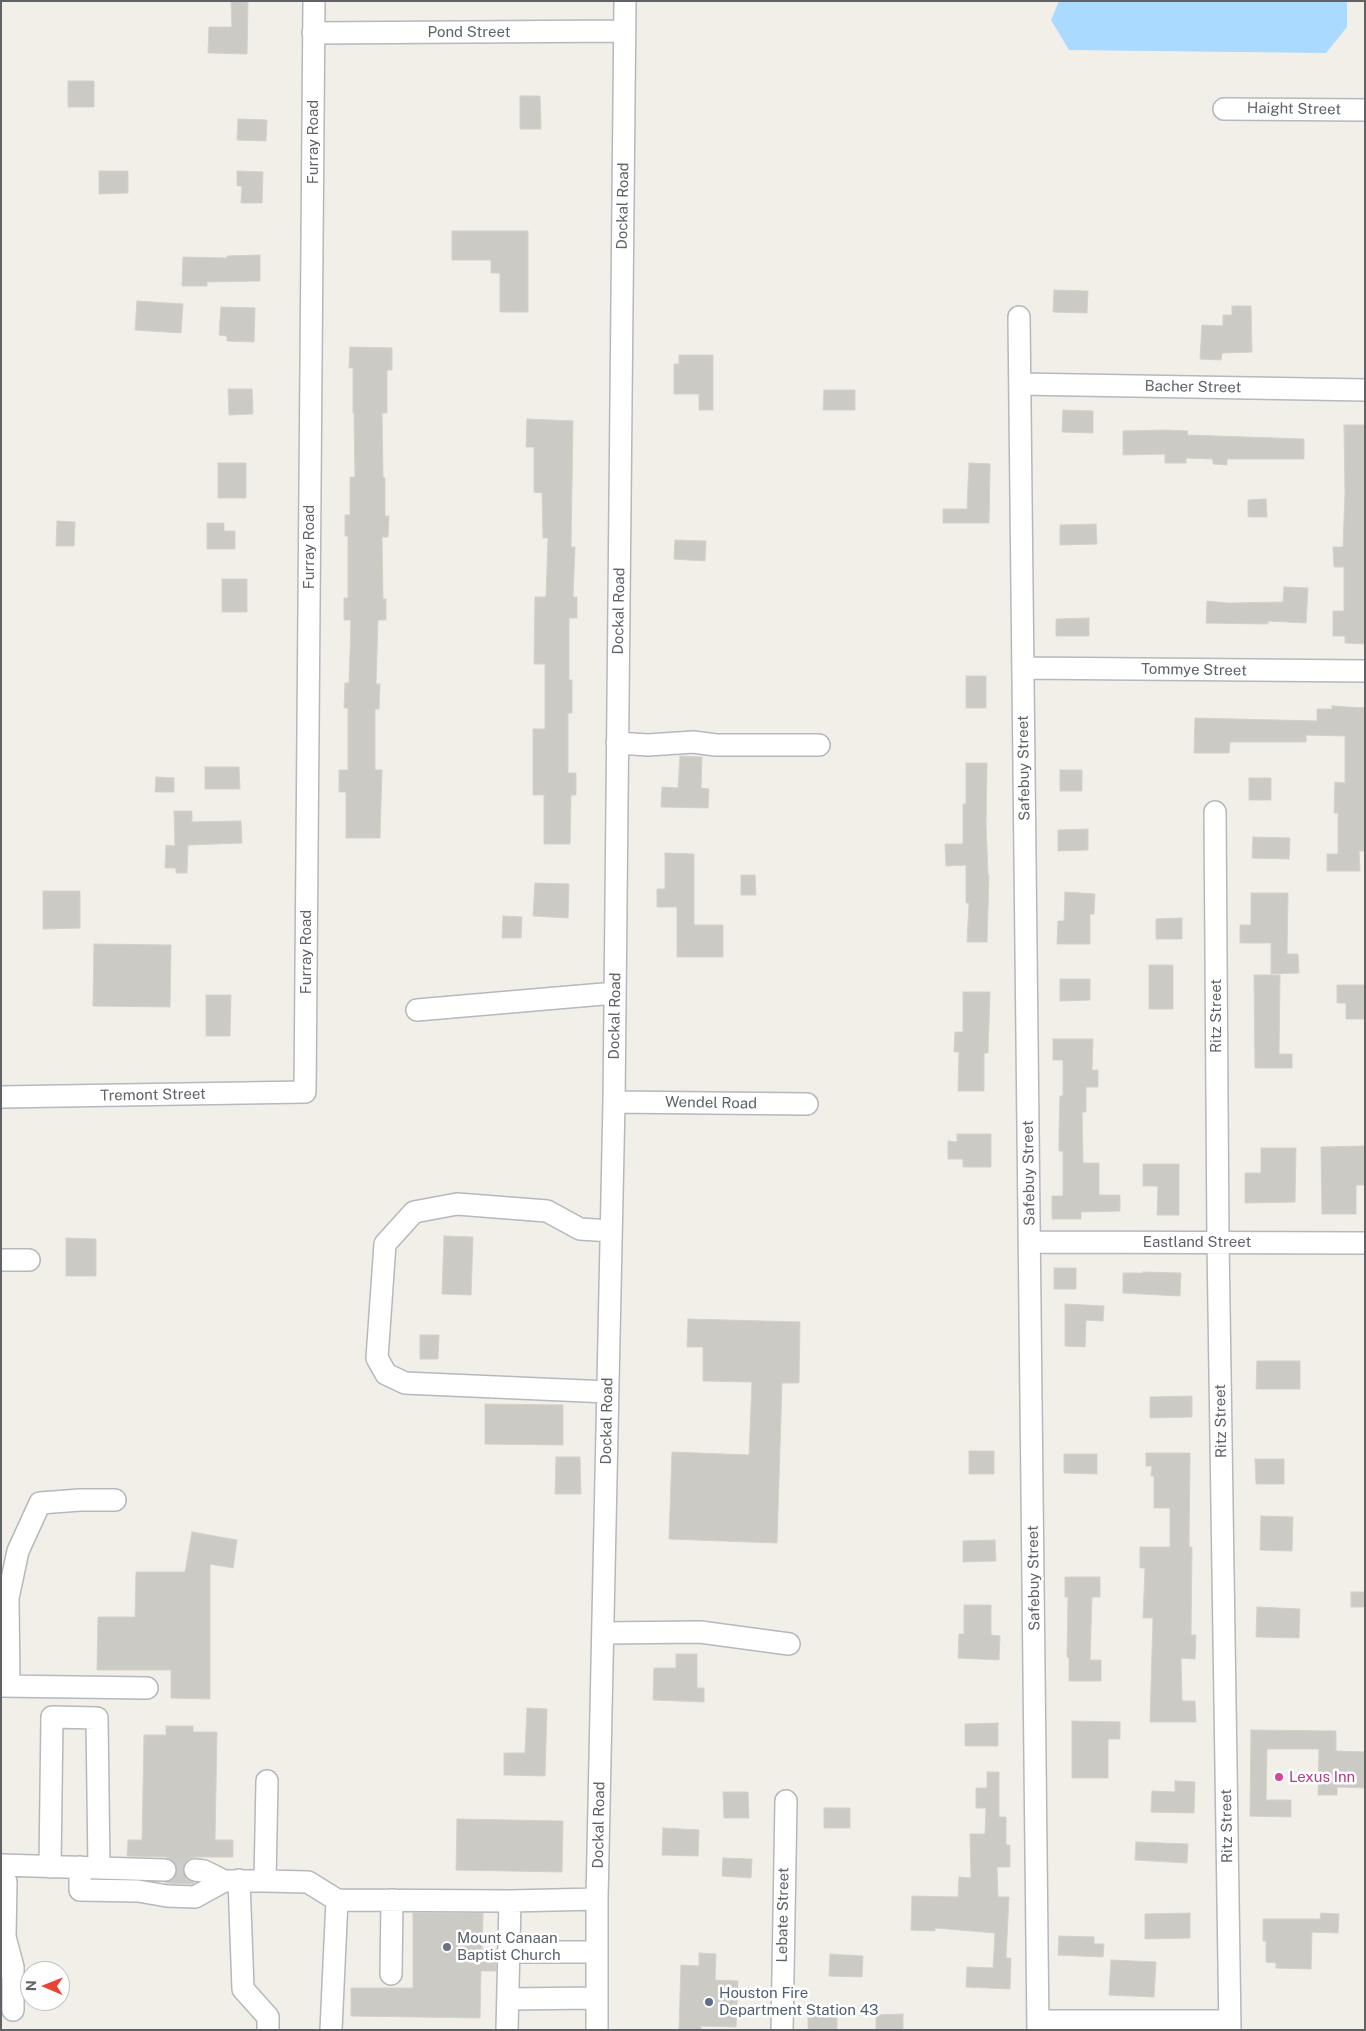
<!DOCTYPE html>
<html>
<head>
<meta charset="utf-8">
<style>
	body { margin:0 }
	#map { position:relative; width:1366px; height:2031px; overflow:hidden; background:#f1efe8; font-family:"Public Sans",sans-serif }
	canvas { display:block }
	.frame { position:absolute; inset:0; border:2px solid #5f6368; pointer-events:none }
	.north { position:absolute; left:20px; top:1961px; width:50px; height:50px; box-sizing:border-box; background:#fff; border:1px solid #bfc1c3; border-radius:50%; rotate:271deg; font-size:14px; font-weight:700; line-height:20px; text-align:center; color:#5f6368 }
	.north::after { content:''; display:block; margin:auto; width:18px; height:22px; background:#ea4335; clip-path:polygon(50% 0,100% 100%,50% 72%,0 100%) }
</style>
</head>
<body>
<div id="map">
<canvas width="1366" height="2031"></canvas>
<div class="frame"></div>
<div class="north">N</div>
</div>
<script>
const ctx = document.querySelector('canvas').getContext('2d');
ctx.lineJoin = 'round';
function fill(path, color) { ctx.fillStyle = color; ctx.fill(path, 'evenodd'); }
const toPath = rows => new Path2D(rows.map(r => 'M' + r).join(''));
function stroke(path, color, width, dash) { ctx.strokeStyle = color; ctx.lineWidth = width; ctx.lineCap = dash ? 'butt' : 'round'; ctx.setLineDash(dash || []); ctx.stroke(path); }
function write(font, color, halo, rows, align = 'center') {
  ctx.font = font + ' "Public Sans",sans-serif'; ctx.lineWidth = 5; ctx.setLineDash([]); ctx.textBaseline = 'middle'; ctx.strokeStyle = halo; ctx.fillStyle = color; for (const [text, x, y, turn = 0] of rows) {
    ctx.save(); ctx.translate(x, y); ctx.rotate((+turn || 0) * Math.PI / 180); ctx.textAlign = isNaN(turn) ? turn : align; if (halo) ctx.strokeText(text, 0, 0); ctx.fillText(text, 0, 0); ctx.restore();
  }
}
fill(toPath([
	[1059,1,1347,1,1347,27,1326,53,1069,50,1051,20]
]), '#aadaff');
const building = toPath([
	[231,1,248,1,247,54,208,53,209,27,232,27,231,1],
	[68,81,94,81,94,107,68,107,68,81],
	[520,96,540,96,541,129,520,129,520,96],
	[238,119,267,120,266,141,237,140,238,119],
	[99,171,128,171,128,193,99,194,99,171],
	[237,171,263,172,262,203,241,203,242,186,237,186,237,171],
	[452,231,528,231,528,312,500,312,500,273,491,273,491,260,452,260,452,231],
	[260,255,260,281,207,282,207,286,182,286,183,257,227,258,227,256,260,255],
	[1054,290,1088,291,1087,313,1053,312,1054,290],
	[137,301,183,304,181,333,135,330,137,301],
	[1232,306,1251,306,1252,352,1222,353,1221,360,1200,359,1202,325,1223,326,1223,315,1232,315,1232,306],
	[221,307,255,308,254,342,227,341,227,336,219,335,221,307],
	[350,347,392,348,392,370,387,370,387,413,382,413,383,477,385,478,385,516,389,516,388,537,382,537,383,599,386,599,386,620,378,620,376,684,380,684,379,709,375,709,375,770,382,770,380,838,346,838,346,792,339,792,339,770,348,770,348,708,344,708,345,683,349,683,351,620,344,620,344,598,348,598,348,536,345,536,345,515,350,515,350,477,355,477,354,413,353,413,353,368,349,368,350,347],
	[679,355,713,355,713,410,699,410,699,394,674,394,674,364,679,364,679,355],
	[228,389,252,389,253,414,229,415,228,389],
	[824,390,855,390,855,410,823,410,824,390],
	[1063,410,1093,411,1093,433,1062,432,1063,410],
	[527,419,573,421,571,547,575,547,573,597,577,597,577,618,569,618,569,680,572,680,572,713,568,713,568,773,576,773,576,795,571,795,570,844,544,844,544,795,533,795,533,729,545,729,545,664,534,664,535,597,546,597,548,538,543,538,542,493,534,492,534,447,526,447,527,419],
	[1344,425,1365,425,1365,644,1345,643,1345,636,1333,636,1333,611,1344,611,1344,567,1334,567,1333,547,1343,547,1345,493,1344,425],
	[1166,430,1188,431,1187,435,1304,439,1304,459,1227,459,1227,465,1213,464,1213,459,1186,458,1186,463,1165,463,1165,454,1123,455,1123,431,1166,430],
	[218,463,246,463,246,498,218,498,218,463],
	[969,463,990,464,989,523,943,523,943,509,967,509,969,463],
	[1266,499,1267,517,1248,517,1248,500,1266,499],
	[57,521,75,522,74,546,56,546,57,521],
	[207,523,224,523,224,531,235,531,235,549,207,549,207,523],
	[1096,524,1097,544,1060,545,1060,525,1096,524],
	[675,540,706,541,705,561,674,559,675,540],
	[222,579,247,579,247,612,222,612,222,579],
	[1284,587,1308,588,1306,623,1268,621,1268,624,1206,623,1207,601,1229,603,1283,602,1284,587],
	[1089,618,1089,636,1056,636,1056,619,1089,618],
	[966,676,986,676,986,708,966,708,966,676],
	[1332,706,1365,708,1365,851,1359,851,1360,871,1327,871,1327,854,1338,854,1338,813,1334,813,1335,782,1345,783,1345,736,1306,735,1306,742,1230,742,1229,753,1194,753,1195,718,1317,721,1317,709,1332,709,1332,706],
	[680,756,702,757,701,788,709,789,708,808,661,807,662,787,678,788,680,756],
	[966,763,987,763,986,825,988,875,989,875,987,942,967,942,969,903,966,903,966,865,946,866,945,844,963,844,963,804,966,804,966,763],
	[205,767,239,767,240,789,205,789,205,767],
	[1060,770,1082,770,1082,791,1060,791,1060,770],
	[156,777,174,778,174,792,155,792,156,777],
	[1249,778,1271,778,1271,800,1249,800,1249,778],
	[174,811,192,811,192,822,241,821,242,843,188,845,187,873,176,873,176,868,165,868,166,845,175,846,174,811],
	[1088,829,1088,850,1058,851,1058,830,1088,829],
	[1253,837,1290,838,1289,859,1252,858,1253,837],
	[665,853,694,854,694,925,723,925,723,957,677,957,677,907,657,907,657,889,665,889,665,853],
	[741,875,755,875,756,895,741,895,741,875],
	[535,883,569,884,568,918,533,916,535,883],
	[43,891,80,891,80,928,43,929,43,891],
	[1065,892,1095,894,1094,914,1090,914,1090,944,1057,944,1058,921,1064,921,1065,892],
	[1251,893,1288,893,1287,954,1298,954,1299,973,1271,974,1271,943,1240,943,1240,925,1251,925,1251,893],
	[503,916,522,917,521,938,502,938,503,916],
	[1182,918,1182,939,1156,939,1156,919,1182,918],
	[94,944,171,945,170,1007,93,1006,94,944],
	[1149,965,1173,965,1173,1009,1149,1009,1149,965],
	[1254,975,1280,975,1279,1054,1292,1054,1292,1068,1255,1068,1254,975],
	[1060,979,1090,979,1090,1000,1060,1001,1060,979],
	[1337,985,1365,985,1365,1019,1346,1019,1346,1003,1337,1003,1337,985],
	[963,992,990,992,988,1053,984,1053,984,1091,958,1091,959,1052,954,1052,955,1032,963,1032,963,992],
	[206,995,231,995,230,1036,206,1036,206,995],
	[1053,1039,1093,1039,1092,1070,1098,1070,1098,1087,1086,1087,1086,1112,1082,1112,1083,1163,1099,1163,1099,1195,1120,1195,1120,1211,1081,1212,1081,1219,1052,1219,1052,1196,1063,1196,1063,1151,1059,1151,1059,1131,1060,1096,1063,1096,1063,1060,1053,1060,1053,1039],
	[957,1134,991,1134,991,1167,963,1167,963,1159,948,1159,948,1141,957,1142,957,1134],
	[1365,1146,1365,1185,1356,1185,1356,1214,1322,1214,1321,1147,1365,1146],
	[1261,1148,1296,1148,1295,1202,1245,1203,1245,1173,1261,1173,1261,1148],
	[1143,1164,1179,1164,1179,1215,1157,1215,1158,1186,1143,1186,1143,1164],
	[444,1236,473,1237,471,1295,442,1294,444,1236],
	[66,1238,96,1239,96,1276,66,1276,66,1238],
	[1054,1268,1076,1268,1076,1289,1054,1289,1054,1268],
	[1143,1272,1181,1273,1180,1296,1123,1293,1123,1273,1143,1273,1143,1272],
	[1065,1304,1104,1306,1103,1321,1086,1320,1085,1347,1065,1346,1065,1304],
	[688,1319,800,1322,799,1383,782,1383,777,1543,669,1539,672,1452,749,1455,752,1382,703,1381,703,1347,687,1347,688,1319],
	[420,1335,439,1335,438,1359,420,1359,420,1335],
	[1257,1361,1300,1361,1300,1389,1256,1389,1257,1361],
	[1192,1396,1192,1417,1150,1418,1150,1397,1192,1396],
	[485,1404,563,1405,563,1445,485,1444,485,1404],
	[969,1451,994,1451,994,1474,969,1474,969,1451],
	[1146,1453,1190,1453,1189,1547,1192,1547,1191,1635,1196,1635,1195,1659,1181,1658,1182,1701,1195,1701,1196,1722,1150,1722,1153,1618,1143,1618,1145,1568,1140,1568,1140,1547,1170,1547,1170,1508,1154,1508,1154,1476,1151,1476,1152,1466,1146,1466,1146,1453],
	[1064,1454,1097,1454,1097,1474,1064,1473,1064,1454],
	[556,1457,580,1457,581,1494,555,1494,556,1457],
	[1255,1459,1284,1459,1284,1484,1256,1484,1255,1459],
	[1261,1516,1293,1517,1292,1551,1260,1550,1261,1516],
	[192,1532,237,1540,233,1568,210,1564,210,1699,171,1698,171,1670,97,1670,98,1617,135,1617,136,1572,185,1572,192,1532],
	[995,1540,996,1561,963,1562,963,1541,995,1540],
	[1065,1577,1100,1577,1100,1597,1092,1597,1090,1660,1101,1660,1101,1681,1069,1681,1069,1657,1067,1657,1068,1597,1065,1597,1065,1577],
	[1351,1592,1365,1592,1365,1607,1351,1607,1351,1592],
	[964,1605,991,1605,991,1635,1000,1636,999,1660,958,1658,959,1634,964,1634,964,1605],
	[1257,1607,1300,1609,1299,1638,1256,1637,1257,1607],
	[676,1654,697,1654,697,1688,704,1688,704,1702,653,1700,654,1668,676,1668,676,1654],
	[527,1708,547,1709,545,1776,504,1775,504,1753,525,1753,527,1708],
	[1072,1721,1120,1722,1120,1739,1108,1739,1108,1778,1072,1778,1072,1721],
	[998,1723,998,1746,965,1746,965,1724,998,1723],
	[166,1726,193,1726,193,1732,217,1732,215,1840,233,1840,233,1857,195,1857,190,1859,185,1863,183,1869,184,1875,187,1880,195,1883,192,1884,165,1883,175,1877,177,1871,176,1865,171,1859,166,1857,127,1856,128,1840,142,1840,144,1735,166,1735,166,1726],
	[1251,1730,1336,1731,1336,1751,1365,1752,1365,1788,1337,1787,1337,1795,1318,1795,1319,1749,1267,1749,1266,1800,1291,1800,1291,1817,1250,1816,1251,1730],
	[987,1772,999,1772,999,1817,1006,1817,1006,1845,1010,1845,1010,1867,997,1867,998,1897,1009,1897,1006,1958,1011,1958,1010,1989,966,1987,967,1967,993,1968,995,1933,935,1928,935,1931,911,1930,912,1896,958,1897,959,1877,971,1878,970,1834,985,1834,986,1808,976,1808,976,1788,987,1788,987,1772],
	[1175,1781,1195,1782,1194,1813,1151,1812,1152,1791,1175,1792,1175,1781],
	[723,1792,748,1792,749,1818,724,1818,723,1792],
	[824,1808,850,1808,850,1828,824,1828,824,1808],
	[457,1819,563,1821,562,1872,456,1870,457,1819],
	[663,1828,699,1830,698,1856,662,1855,663,1828],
	[1136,1842,1188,1844,1187,1863,1135,1860,1136,1842],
	[723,1858,752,1859,751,1878,722,1876,723,1858],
	[413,1913,483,1913,482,1950,496,1950,496,1971,481,1971,480,2018,351,2016,351,1988,413,1988,413,1913],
	[1190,1913,1190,1938,1145,1939,1145,1914,1190,1913],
	[1321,1913,1339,1914,1338,1933,1312,1932,1311,1969,1276,1968,1276,1963,1266,1962,1266,1941,1263,1941,1263,1919,1320,1919,1321,1913],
	[1059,1936,1094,1937,1094,1944,1104,1944,1103,1957,1058,1955,1059,1936],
	[699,1953,716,1954,715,1980,738,1981,736,2027,701,2026,701,2030,679,2030,681,1965,699,1966,699,1953],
	[830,1954,863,1956,862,1977,829,1976,830,1954],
	[1111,1960,1156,1962,1154,1997,1109,1995,1111,1960],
	[808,2009,837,2009,837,2030,808,2030,808,2009],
	[903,2014,903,2030,876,2030,876,2015,903,2014]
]);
fill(building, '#cccac5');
stroke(building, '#d6d1c6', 1);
stroke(toPath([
	[165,1870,195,1870]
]), '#ccccc8', 21, [21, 11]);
const minor = toPath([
	[313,33,624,31],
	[1224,109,1365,110],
	[1019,317,1038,2030],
	[1020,384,1365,390],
	[1023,668,1365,671],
	[617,743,648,745,693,742,716,745,819,745],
	[1215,812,1218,1242,1230,2030],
	[417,1010,615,993],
	[1,1097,305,1092,314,1],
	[614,1102,807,1104],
	[1030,1242,1365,1243],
	[1,1260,29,1260],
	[608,1392,405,1383,386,1374,377,1358,385,1244,414,1212,457,1204,547,1211,580,1229,611,1231],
	[603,1633,700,1632,789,1644],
	[1,1686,147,1688],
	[9,1686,8,1598,18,1551,40,1503,80,1500,115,1500],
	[1,1865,165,1870],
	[50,1867,52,1717,97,1718,99,1868],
	[80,1867,80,1890,138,1891,167,1896,195,1897,224,1881,265,1881,308,1882,337,1900],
	[195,1870,204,1871,224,1881],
	[239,1880,243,1989,268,2017,268,2030],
	[265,1881,267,1781],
	[1,1882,6,1882,5,1937,13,1967],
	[508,1952,597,1952],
	[1,1967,13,1967,13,2010],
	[391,1974,392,1900],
	[508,1999,596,1998],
	[1038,2021,1230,2021],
	[331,2030,337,1900,510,1901,597,1899],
	[507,2030,510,1901],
	[597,2030,597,1899,614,1102,625,1],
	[782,2030,786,1801]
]);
stroke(minor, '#b5b8bc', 24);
stroke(minor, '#fff', 21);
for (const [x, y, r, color] of [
	[1279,1777,5,"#d1479c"],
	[447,1947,5,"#6b7280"],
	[709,2002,5,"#5c6f8a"]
]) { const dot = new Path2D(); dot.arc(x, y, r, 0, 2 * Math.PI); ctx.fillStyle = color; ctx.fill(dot); stroke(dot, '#fff', 2); }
write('15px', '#5f6368', '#fff', [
	["Pond Street",469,32],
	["Haight Street",1294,109,1],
	["Furray Road",313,142,-90],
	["Dockal Road",623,206,-89],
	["Bacher Street",1193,387,1],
	["Furray Road",309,547,-90],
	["Dockal Road",619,611,-89],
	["Tommye Street",1194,670,1],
	["Safebuy Street",1024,768,-91],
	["Furray Road",306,952,-90],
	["Dockal Road",615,1016,-89],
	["Ritz Street",1216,1016,-90],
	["Tremont Street",153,1095,-1],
	["Wendel Road",711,1103,1],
	["Safebuy Street",1029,1173,-91],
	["Eastland Street",1197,1242],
	["Dockal Road",607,1421,-89],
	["Ritz Street",1221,1421,-91],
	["Safebuy Street",1034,1578,-91],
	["Dockal Road",599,1825,-89],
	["Ritz Street",1227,1826,-91],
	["Lebate Street",783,1915,-89]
]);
write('15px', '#b23c85', '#fff', [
	["Lexus Inn",1289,1777]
], 'left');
write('15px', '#5b616d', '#fff', [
	["Mount Canaan",457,1938],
	["Baptist Church",457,1955]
], 'left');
write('15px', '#4e5e75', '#fff', [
	["Houston Fire",719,1993],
	["Department Station 43",719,2010]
], 'left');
</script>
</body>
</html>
